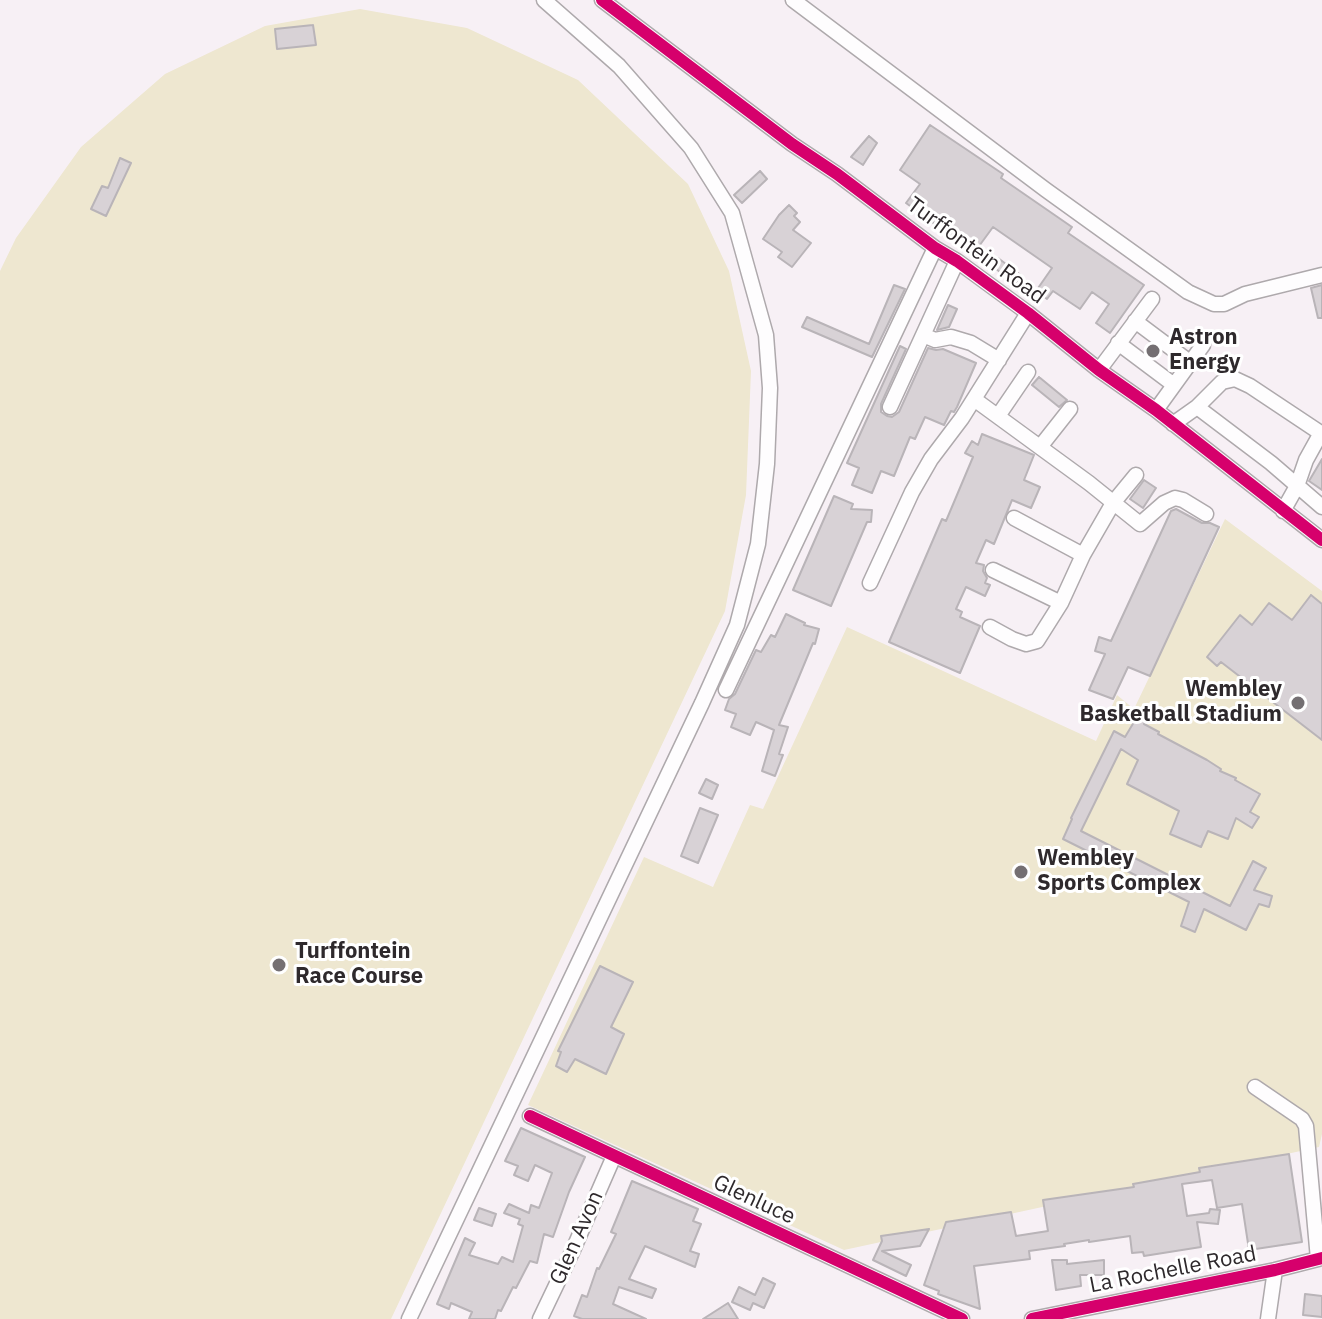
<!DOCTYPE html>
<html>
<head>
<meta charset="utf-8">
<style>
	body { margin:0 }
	canvas { display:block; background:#f7f0f5 }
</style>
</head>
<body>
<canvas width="1322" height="1319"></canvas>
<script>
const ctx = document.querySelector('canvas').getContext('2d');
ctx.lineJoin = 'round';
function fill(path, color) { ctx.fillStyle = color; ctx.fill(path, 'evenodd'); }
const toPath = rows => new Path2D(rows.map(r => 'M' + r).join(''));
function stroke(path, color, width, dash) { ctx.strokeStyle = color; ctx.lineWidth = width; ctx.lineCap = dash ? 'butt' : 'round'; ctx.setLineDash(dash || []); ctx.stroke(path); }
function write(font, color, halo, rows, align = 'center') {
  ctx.font = font + ' "IBM Plex Sans",sans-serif'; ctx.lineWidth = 6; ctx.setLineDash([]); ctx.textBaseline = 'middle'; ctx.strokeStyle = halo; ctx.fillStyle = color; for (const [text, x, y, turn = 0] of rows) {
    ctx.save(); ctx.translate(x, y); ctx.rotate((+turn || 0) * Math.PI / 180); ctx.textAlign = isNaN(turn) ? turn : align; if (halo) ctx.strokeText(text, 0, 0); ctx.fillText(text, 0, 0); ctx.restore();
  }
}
fill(toPath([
	[360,9,467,28,578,80,688,184,729,271,751,371,746,495,725,611,391,1319,0,1319,0,271,16,238,81,147,165,74,265,26],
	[1225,519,1322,591,1322,1134,1319,1147,844,1250,528,1105,644,857,713,887,750,805,763,809,847,627,1096,741,1117,695,1134,709]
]), '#eee7d0');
const building = toPath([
	[313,25,316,45,277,49,275,29,313,25],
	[930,125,1003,174,1001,178,1072,227,1068,233,1144,285,1110,333,1096,323,1109,304,1092,292,1080,309,1053,291,1047,299,1036,291,1052,268,993,227,974,253,906,203,920,184,900,170,930,125],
	[869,136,877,143,863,165,851,157,869,136],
	[120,158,131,163,106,216,91,209,102,186,108,188,120,158],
	[760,171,767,179,742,203,734,195,760,171],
	[789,205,797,213,794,216,800,222,793,230,811,243,792,267,778,257,782,252,763,239,779,215,789,205],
	[998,258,1022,276,1016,284,992,266,998,258],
	[894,285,905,289,872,357,802,327,807,317,869,344,894,285],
	[1322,285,1322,318,1318,318,1311,288,1322,285],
	[948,305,957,309,949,327,937,330,948,305],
	[900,346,906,349,881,404,881,412,887,416,892,417,899,412,928,348,936,350,943,349,976,363,957,407,954,412,951,411,944,425,925,417,915,439,910,437,894,476,881,471,872,493,852,485,859,468,847,463,900,346],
	[1039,377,1067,400,1059,407,1032,385,1039,377],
	[982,434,1034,455,1024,480,1040,487,1031,508,1012,500,994,544,986,540,976,563,984,565,983,571,987,578,985,583,990,585,985,596,966,587,956,609,962,612,960,617,980,626,960,673,889,642,942,519,946,521,973,457,965,453,972,441,978,445,982,434],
	[1322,459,1322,490,1309,481,1322,459],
	[1144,480,1156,488,1143,508,1130,499,1144,480],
	[834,496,853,504,851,509,872,510,871,522,867,522,831,606,793,590,834,496],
	[1176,509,1202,523,1210,523,1219,527,1150,676,1128,667,1113,699,1089,690,1105,654,1095,651,1099,637,1111,641,1171,511,1176,509],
	[1311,595,1322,604,1322,740,1221,662,1217,666,1207,657,1240,615,1252,625,1269,603,1292,620,1311,595],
	[786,614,805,623,804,625,819,629,815,644,813,643,779,725,788,727,779,754,783,755,775,776,762,771,774,730,756,722,750,735,731,727,736,714,725,710,729,699,735,694,756,650,761,652,771,635,775,637,786,614],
	[1137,717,1145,722,1144,724,1159,732,1158,734,1207,760,1221,769,1220,771,1236,778,1235,780,1260,794,1250,812,1259,817,1252,828,1236,818,1228,839,1208,831,1201,847,1170,834,1179,811,1127,784,1138,760,1121,749,1081,831,1230,906,1253,861,1266,868,1254,890,1272,896,1269,907,1259,904,1246,930,1204,909,1195,932,1181,926,1189,902,1063,839,1072,819,1071,818,1114,731,1125,737,1137,717],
	[706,779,718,785,712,799,699,793,706,779],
	[700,808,718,815,698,863,681,856,700,808],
	[600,966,633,982,611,1027,624,1034,606,1074,575,1059,567,1072,556,1066,561,1052,558,1051,600,966],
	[521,1128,585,1157,569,1192,553,1237,544,1234,537,1263,530,1261,516,1288,513,1287,501,1311,498,1310,495,1319,469,1319,472,1312,451,1303,449,1309,437,1304,465,1238,475,1243,469,1255,498,1264,502,1257,513,1262,523,1226,518,1224,520,1219,504,1213,509,1204,529,1213,531,1205,539,1208,552,1173,535,1165,528,1181,514,1175,518,1166,505,1161,521,1128],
	[1289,1154,1302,1242,1249,1250,1242,1204,1217,1208,1212,1180,1182,1184,1187,1216,1209,1213,1210,1209,1220,1210,1218,1224,1197,1222,1201,1247,1144,1256,1143,1252,1132,1253,1130,1236,1089,1242,1089,1240,1064,1244,1065,1246,1029,1251,1030,1259,974,1266,980,1309,938,1294,939,1291,924,1285,946,1222,1011,1212,1016,1236,1048,1231,1043,1200,1134,1187,1133,1184,1200,1172,1199,1168,1289,1154],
	[632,1181,698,1209,693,1221,701,1224,690,1251,699,1254,695,1267,645,1246,629,1279,656,1289,652,1298,619,1287,613,1304,646,1319,582,1319,574,1316,582,1295,587,1297,597,1268,599,1269,616,1234,611,1232,632,1181],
	[479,1208,496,1214,492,1226,474,1220,479,1208],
	[929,1229,920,1246,882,1251,911,1265,906,1276,873,1260,882,1241,881,1236,929,1229],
	[1052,1260,1067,1260,1067,1264,1104,1260,1104,1275,1080,1275,1081,1286,1056,1290,1052,1260],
	[763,1278,775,1284,764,1308,753,1303,750,1310,732,1302,739,1287,755,1295,763,1278],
	[1305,1294,1322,1296,1322,1317,1303,1315,1305,1294],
	[728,1303,738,1319,703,1319,728,1303]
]);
fill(building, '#d8d2d6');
stroke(building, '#b9b4b8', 2);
const minor = toPath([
	[602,0,792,144,837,174,935,248,957,261,1028,313,1099,370,1156,410,1322,540],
	[793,0,1046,190,1188,292,1214,304,1224,304,1245,294,1322,275],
	[1135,321,1191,363],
	[923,335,935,340,951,337,971,343,999,360],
	[1118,343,1174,385],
	[1099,370,1152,299],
	[974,399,1089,483,1140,524,1164,503,1175,498,1183,500,1206,514],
	[890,407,957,261],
	[1197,407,1271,463,1322,507],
	[1156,410,1203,345],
	[998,416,1028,372],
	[1173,424,1197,407,1222,382,1235,379,1250,386,1322,434],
	[1040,447,1070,409],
	[1283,511,1297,486,1306,460,1321,433],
	[1014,518,1083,555],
	[993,570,1061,603],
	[870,583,912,492,931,459,962,418,1028,313],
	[990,627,1012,639,1026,644,1037,641,1061,603,1083,555,1113,503,1136,475],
	[726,690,935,248],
	[1255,1087,1302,1119,1306,1126,1318,1259],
	[530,1116,962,1319],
	[409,1319,702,703,737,625,758,544,767,464,770,388,766,335,732,213,691,148,619,66,544,0],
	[540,1319,573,1250,614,1156],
	[1032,1319,1275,1270,1322,1258],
	[1268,1319,1275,1270]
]);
stroke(minor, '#aea9ac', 17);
stroke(minor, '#fefdfe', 14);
stroke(toPath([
	[602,0,792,144,837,174,935,248,957,261,1028,313,1099,370,1156,410,1322,540],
	[530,1116,962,1319],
	[1032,1319,1275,1270,1322,1258]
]), '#d6006c', 12);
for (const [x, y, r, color] of [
	[1153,351,8,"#746f72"],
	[1298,703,8,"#746f72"],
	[1021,872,8,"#746f72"],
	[279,965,8,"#746f72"]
]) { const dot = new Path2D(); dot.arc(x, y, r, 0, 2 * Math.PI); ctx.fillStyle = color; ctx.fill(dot); stroke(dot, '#fff', 3); }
write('22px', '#2e292c', '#fff', [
	["Turffontein Road",976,251,36],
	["Glenluce",754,1200,25],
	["Glen Avon",577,1238,-66],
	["La Rochelle Road",1173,1270,-11]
]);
write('bold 22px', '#2e292c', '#fff', [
	["Astron",1169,338],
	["Energy",1169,363],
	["Wembley",1282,690,"right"],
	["Basketball Stadium",1282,715,"right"],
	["Wembley",1037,859],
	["Sports Complex",1037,884],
	["Turffontein",295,952],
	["Race Course",295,977]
], 'left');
</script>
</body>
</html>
